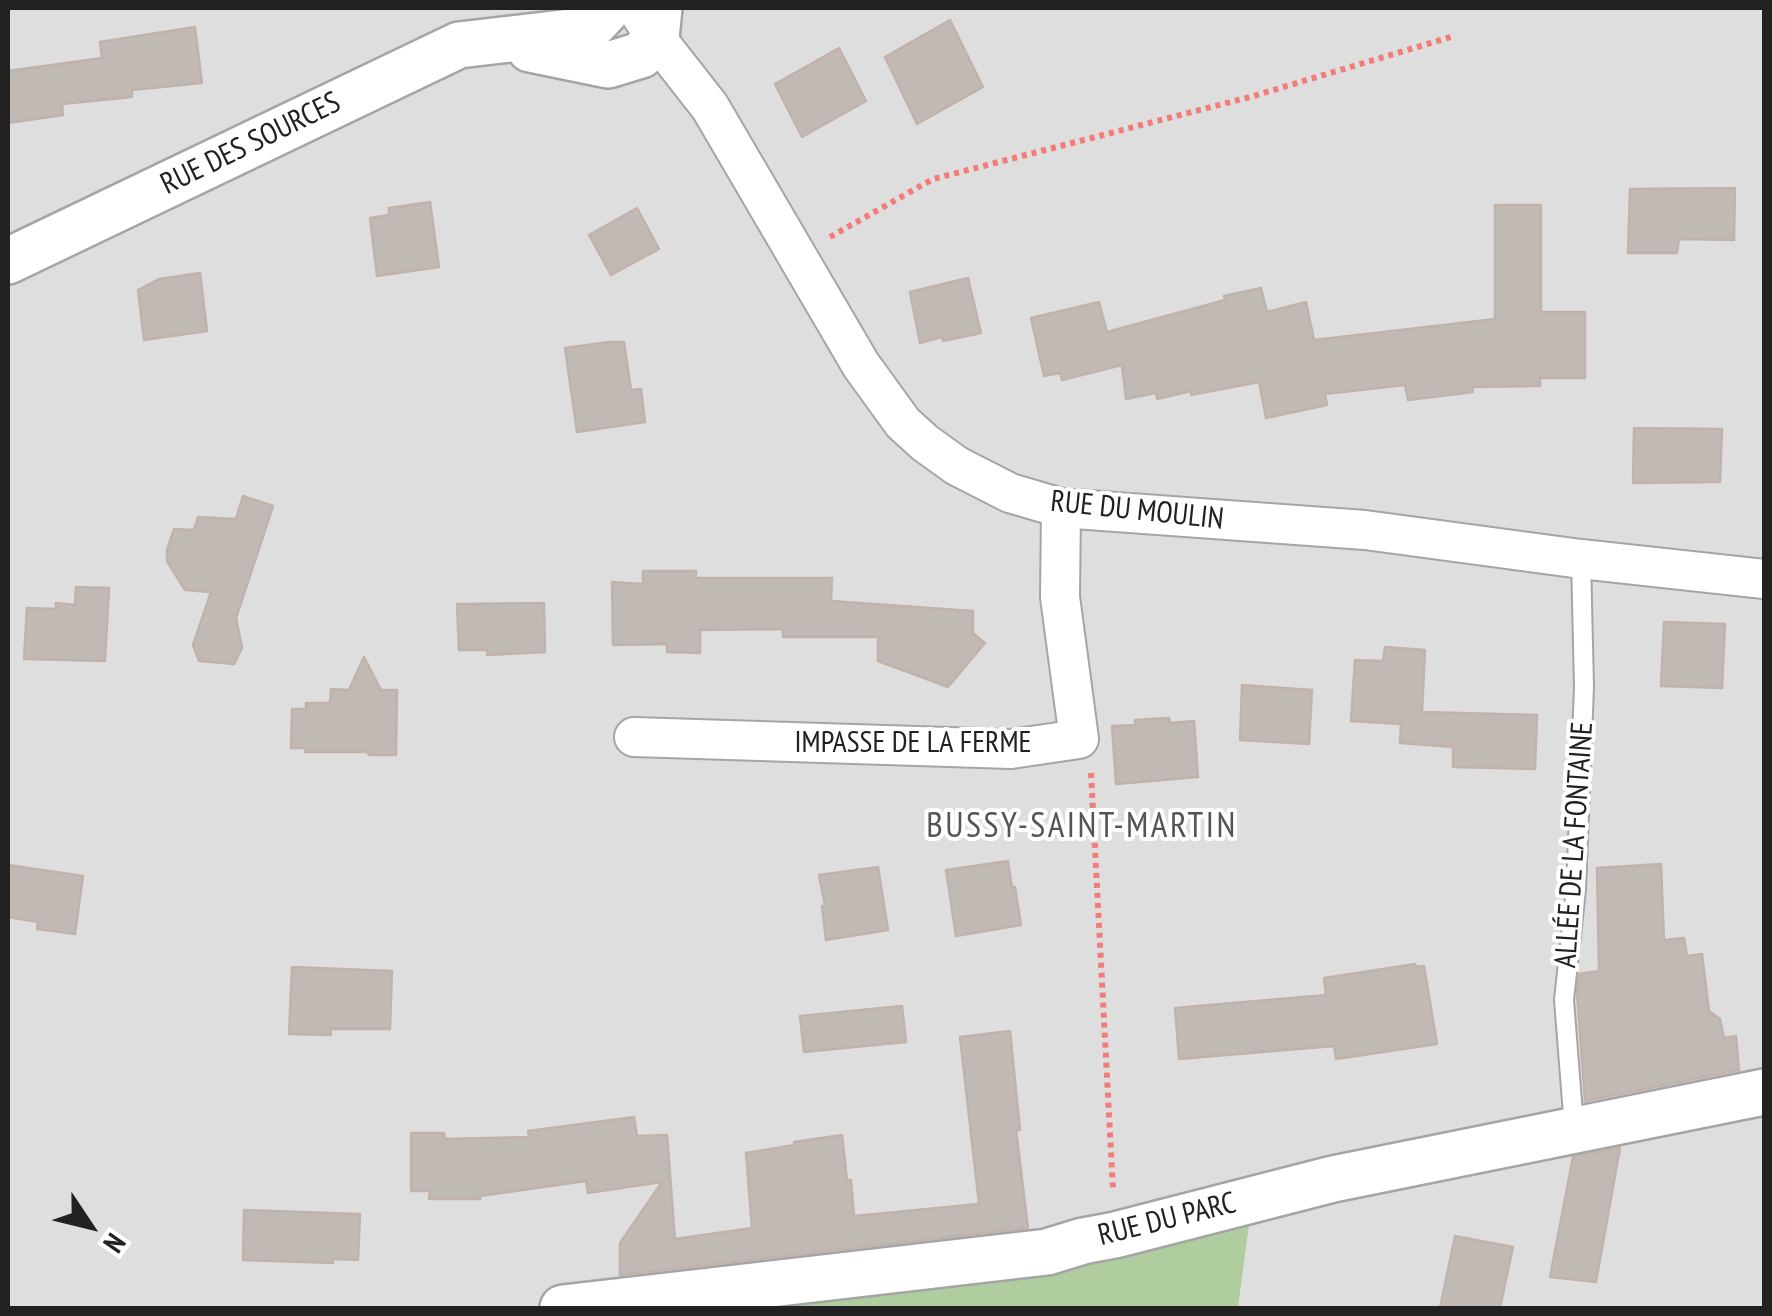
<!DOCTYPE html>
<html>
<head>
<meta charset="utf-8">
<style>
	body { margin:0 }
	#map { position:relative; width:1772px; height:1316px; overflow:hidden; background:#f0ede8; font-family:"PT Sans Narrow",sans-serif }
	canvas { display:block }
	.frame { position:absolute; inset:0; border:10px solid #212121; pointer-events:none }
	.north { position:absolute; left:40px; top:1176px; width:100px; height:100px; -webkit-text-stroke:8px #fff; paint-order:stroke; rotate:125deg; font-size:28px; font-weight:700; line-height:40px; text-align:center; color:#212121 }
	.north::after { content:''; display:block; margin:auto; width:35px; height:45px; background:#212121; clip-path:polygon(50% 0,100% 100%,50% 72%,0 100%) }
</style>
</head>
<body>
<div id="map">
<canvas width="1772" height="1316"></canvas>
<div class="frame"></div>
<div class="north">N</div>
</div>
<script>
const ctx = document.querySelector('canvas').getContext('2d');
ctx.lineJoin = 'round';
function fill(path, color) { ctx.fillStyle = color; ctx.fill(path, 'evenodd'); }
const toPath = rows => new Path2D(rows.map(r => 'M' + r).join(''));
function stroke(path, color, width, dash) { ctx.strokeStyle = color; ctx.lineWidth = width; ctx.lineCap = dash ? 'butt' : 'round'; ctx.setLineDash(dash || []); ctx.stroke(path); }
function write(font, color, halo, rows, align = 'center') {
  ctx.font = font + ' "PT Sans Narrow",sans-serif'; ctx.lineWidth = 8; ctx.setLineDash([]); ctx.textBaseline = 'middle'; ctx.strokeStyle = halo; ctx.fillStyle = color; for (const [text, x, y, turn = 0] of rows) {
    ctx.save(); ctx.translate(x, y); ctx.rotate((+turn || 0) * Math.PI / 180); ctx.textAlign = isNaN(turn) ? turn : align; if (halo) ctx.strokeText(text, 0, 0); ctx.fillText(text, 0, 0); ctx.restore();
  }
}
fill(toPath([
	[8,8,1764,8,1764,1308,1238,1308,1250,1219,1051,1274,593,1308,8,1308]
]), '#dfdede');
fill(toPath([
	[1250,1218,1238,1308,593,1308,1051,1274]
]), '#afcd9f');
const building = toPath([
	[950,20,983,87,917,124,885,57,950,20],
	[195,27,202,83,132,90,132,97,62,104,63,115,8,123,8,71,102,58,100,42,195,27],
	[839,48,866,101,802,137,775,84,839,48],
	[1735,188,1734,240,1679,239,1677,253,1628,253,1630,189,1735,188],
	[430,202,439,267,377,276,370,218,389,215,389,208,430,202],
	[1495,205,1541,205,1541,312,1585,312,1585,378,1540,378,1540,386,1472,387,1473,392,1408,400,1405,385,1325,394,1327,405,1266,418,1259,382,1191,395,1191,391,1157,399,1156,393,1126,399,1122,365,1062,380,1060,373,1044,376,1031,318,1099,302,1107,332,1225,300,1224,296,1261,288,1267,312,1306,302,1314,340,1495,319,1495,205],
	[637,208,659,249,611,275,589,235,637,208],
	[200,273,207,331,144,340,138,290,159,279,200,273],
	[968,278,981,333,943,341,942,337,920,343,910,292,968,278],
	[609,342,624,342,631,390,641,389,645,422,577,432,565,348,609,342],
	[1634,428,1722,429,1720,482,1633,483,1634,428],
	[243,496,273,506,236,618,242,648,234,664,199,661,193,645,211,592,185,590,167,561,167,550,174,529,194,530,198,517,236,519,243,496],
	[643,571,696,571,696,578,832,578,831,601,973,611,973,633,985,643,948,687,878,661,878,637,783,637,783,629,700,630,700,653,667,652,667,644,613,645,612,582,643,584,643,571],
	[76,587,109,588,105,661,24,659,27,608,56,609,56,603,75,605,76,587],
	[544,603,545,652,487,655,487,650,459,650,457,604,544,603],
	[1664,622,1725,624,1722,688,1661,686,1664,622],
	[1385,647,1425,650,1422,712,1537,715,1535,769,1453,767,1453,747,1400,743,1401,724,1351,721,1355,660,1383,661,1385,647],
	[364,657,381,690,397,690,396,755,369,755,367,752,305,752,305,748,291,748,292,709,306,709,306,703,330,703,331,689,349,690,364,657],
	[1242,685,1312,690,1309,744,1240,740,1242,685],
	[1169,718,1170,723,1194,721,1198,777,1116,784,1112,726,1135,725,1135,720,1169,718],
	[1008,861,1012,888,1015,887,1021,925,956,936,946,870,1008,861],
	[1661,864,1664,940,1684,938,1687,956,1702,954,1709,1011,1720,1019,1724,1038,1736,1036,1739,1070,1585,1101,1577,993,1579,974,1599,971,1597,868,1661,864],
	[8,865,83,876,75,934,37,929,38,922,8,917,8,865],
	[878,867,888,930,826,940,822,906,825,906,819,875,878,867],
	[1415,964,1416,967,1424,966,1437,1044,1336,1059,1334,1046,1179,1059,1175,1008,1326,995,1324,978,1415,964],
	[292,967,392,971,390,1029,330,1029,331,1035,289,1034,292,967],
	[902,1006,906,1042,804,1052,800,1016,902,1006],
	[1010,1031,1020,1130,1016,1130,1028,1228,620,1275,620,1243,662,1182,588,1193,586,1181,480,1196,480,1199,429,1199,430,1191,411,1191,411,1133,444,1133,445,1139,529,1137,528,1131,634,1117,637,1136,667,1135,675,1239,752,1228,746,1153,795,1145,794,1142,842,1135,847,1180,851,1180,854,1216,979,1204,960,1037,1010,1031],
	[1620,1148,1596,1282,1550,1277,1573,1157,1620,1148],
	[244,1210,360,1214,358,1260,333,1259,333,1263,243,1260,244,1210],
	[1455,1236,1513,1247,1500,1308,1440,1308,1455,1236]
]);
fill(building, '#c1b9b4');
stroke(building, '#c1b3ab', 2.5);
const service = toPath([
	[1574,1127,1564,1000,1576,889,1584,687,1581,559]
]);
const minor = toPath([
	[636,8,656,38,710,107,861,365,903,423,925,443,957,466,1010,493,1061,508,1365,530,1581,559,1764,579],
	[634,737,1011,749,1079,739,1060,597,1061,508]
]);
const tertiary = toPath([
	[530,49,608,65,641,55,656,38,659,8],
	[8,261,459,45,588,30,606,11,607,8],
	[563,1308,1047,1252,1083,1241,1115,1235,1333,1179,1764,1092]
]);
stroke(service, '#a5a5a5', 22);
stroke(minor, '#a5a5a5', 42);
stroke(tertiary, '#a5a5a5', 50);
stroke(toPath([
	[830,237,933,179,1250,97,1454,36],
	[1091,773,1113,1190]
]), '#f27c77', 6, [5, 5]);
stroke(service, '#fff', 18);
stroke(minor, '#fff', 38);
stroke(tertiary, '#fff', 45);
write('30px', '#212121', '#fff', [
	["RUE DES SOURCES",251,144,-26],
	["RUE DU MOULIN",1137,511,6],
	["IMPASSE DE LA FERME",913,743],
	["ALLÉE DE LA FONTAINE",1575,845,-86],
	["RUE DU PARC",1167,1220,-14]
]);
ctx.letterSpacing = '2.5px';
write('35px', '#545454', '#fff', [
	["BUSSY-SAINT-MARTIN",1082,827]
]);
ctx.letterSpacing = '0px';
</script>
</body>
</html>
